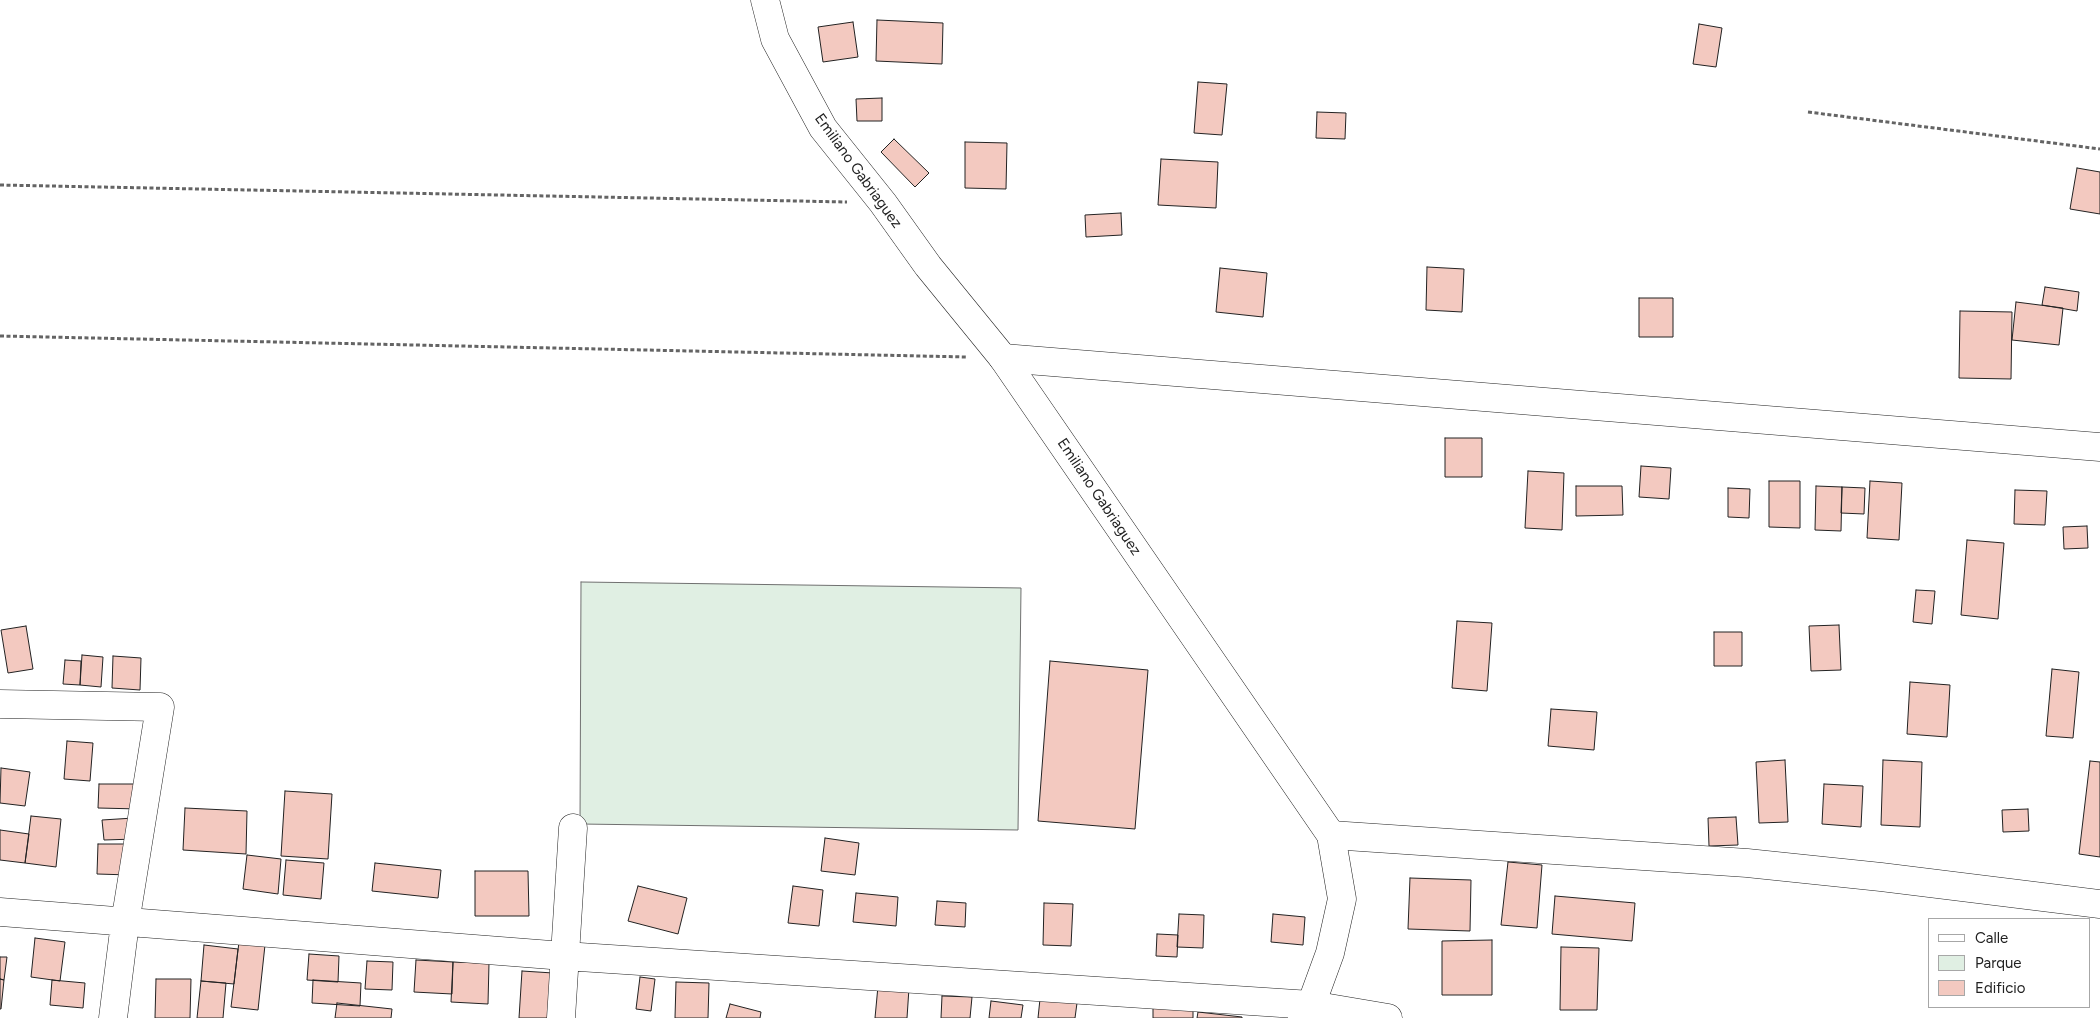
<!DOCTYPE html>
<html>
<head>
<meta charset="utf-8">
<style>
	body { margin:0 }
	#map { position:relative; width:2100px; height:1018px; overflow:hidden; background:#fff; font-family:Figtree,sans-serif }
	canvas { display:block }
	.legend { position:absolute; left:1928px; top:918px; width:162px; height:90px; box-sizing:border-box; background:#fff; border:1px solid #a7a7a7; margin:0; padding:6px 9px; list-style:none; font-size:15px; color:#222 }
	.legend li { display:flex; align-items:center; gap:10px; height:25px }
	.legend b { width:25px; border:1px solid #a7a7a7 }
</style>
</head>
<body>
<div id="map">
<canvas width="2100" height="1018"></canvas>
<ul class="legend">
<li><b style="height:6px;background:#fff"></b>Calle</li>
<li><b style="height:14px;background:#e0efe3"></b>Parque</li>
<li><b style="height:14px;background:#f3c9c0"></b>Edificio</li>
</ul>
</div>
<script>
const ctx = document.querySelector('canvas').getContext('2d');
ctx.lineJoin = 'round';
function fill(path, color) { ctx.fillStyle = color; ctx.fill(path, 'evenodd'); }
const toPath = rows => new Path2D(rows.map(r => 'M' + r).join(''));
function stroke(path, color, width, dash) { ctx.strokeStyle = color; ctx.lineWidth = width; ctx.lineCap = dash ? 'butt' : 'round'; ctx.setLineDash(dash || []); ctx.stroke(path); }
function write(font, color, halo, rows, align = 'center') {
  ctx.font = font + ' Figtree,sans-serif'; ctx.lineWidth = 4; ctx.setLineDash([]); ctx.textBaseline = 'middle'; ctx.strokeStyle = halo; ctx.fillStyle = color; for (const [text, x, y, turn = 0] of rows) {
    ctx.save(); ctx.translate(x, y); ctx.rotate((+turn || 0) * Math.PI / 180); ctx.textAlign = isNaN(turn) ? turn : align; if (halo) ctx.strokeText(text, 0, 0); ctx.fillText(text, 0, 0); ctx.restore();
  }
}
const green = toPath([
	[581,582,1021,588,1018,830,580,824,581,582]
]);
fill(green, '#e0efe3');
stroke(green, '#6f6f6f', 1);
const building = toPath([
	[877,20,943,23,942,64,876,61,877,20],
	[853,22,858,57,823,62,818,27,853,22],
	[1699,24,1722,28,1716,67,1693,64,1699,24],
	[1198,82,1227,84,1222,135,1194,133,1198,82],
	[882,98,882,121,857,121,856,99,882,98],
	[1317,112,1346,113,1345,139,1316,138,1317,112],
	[894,139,929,173,915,187,881,152,894,139],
	[965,142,1007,143,1006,189,965,188,965,142],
	[1161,159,1218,162,1216,208,1158,205,1161,159],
	[2077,168,2100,172,2100,214,2070,209,2077,168],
	[1121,213,1122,235,1086,237,1085,215,1121,213],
	[1427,267,1464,269,1462,312,1426,310,1427,267],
	[1220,268,1267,273,1263,317,1216,312,1220,268],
	[2045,287,2079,292,2077,311,2042,305,2045,287],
	[1639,298,1673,298,1673,337,1639,337,1639,298],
	[2016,302,2063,308,2059,345,2012,340,2016,302],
	[1960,311,2012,312,2011,379,1959,378,1960,311],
	[1445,438,1482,438,1482,477,1445,477,1445,438],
	[1641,466,1671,468,1669,499,1639,497,1641,466],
	[1528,471,1564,473,1562,530,1525,528,1528,471],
	[1769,481,1800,481,1800,528,1769,527,1769,481],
	[1870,481,1902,483,1899,540,1867,538,1870,481],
	[1576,486,1622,486,1623,515,1576,516,1576,486],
	[1816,486,1842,487,1841,531,1815,530,1816,486],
	[1842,487,1865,488,1864,514,1841,513,1842,487],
	[1728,488,1750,489,1749,518,1728,517,1728,488],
	[2015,490,2047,491,2045,525,2014,524,2015,490],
	[2087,526,2088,548,2064,549,2063,527,2087,526],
	[1967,540,2004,543,1998,619,1961,615,1967,540],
	[1916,590,1935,591,1932,624,1913,622,1916,590],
	[1457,621,1492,623,1487,691,1452,688,1457,621],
	[1839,625,1841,670,1811,671,1809,626,1839,625],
	[26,626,33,669,8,673,1,630,26,626],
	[1714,632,1742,632,1742,666,1714,666,1714,632],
	[82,655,103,657,101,687,80,685,82,655],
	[113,656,141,658,140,690,112,688,113,656],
	[65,660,81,661,80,685,63,684,65,660],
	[1050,661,1148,670,1135,829,1038,821,1050,661],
	[2052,669,2079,672,2073,738,2046,736,2052,669],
	[1910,682,1950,685,1947,737,1907,734,1910,682],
	[1551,709,1597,712,1594,750,1548,746,1551,709],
	[67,741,93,743,90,781,64,779,67,741],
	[1785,760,1788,822,1759,823,1756,762,1785,760],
	[1883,760,1922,762,1920,827,1881,825,1883,760],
	[2090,761,2100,762,2100,857,2079,854,2090,761],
	[1,768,30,772,25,806,0,803,1,768],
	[99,784,140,784,140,809,98,808,99,784],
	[1824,784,1863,786,1861,827,1822,824,1824,784],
	[285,791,332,794,328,859,281,856,285,791],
	[185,808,247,811,246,854,183,850,185,808],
	[2028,809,2029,831,2003,832,2002,810,2028,809],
	[31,816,61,819,56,867,25,863,31,816],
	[1736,817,1738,845,1709,846,1708,818,1736,817],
	[134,818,135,839,104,840,102,820,134,818],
	[0,830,29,834,25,863,0,860,0,830],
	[825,838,859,843,855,875,821,871,825,838],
	[98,844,131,844,130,875,97,874,98,844],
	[247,855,281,859,278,894,243,889,247,855],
	[286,860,324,863,321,899,283,895,286,860],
	[1508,862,1542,865,1537,928,1501,925,1508,862],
	[375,863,441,870,438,898,372,891,375,863],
	[475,871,528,871,529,916,475,916,475,871],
	[1410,878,1471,880,1470,931,1408,929,1410,878],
	[638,886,687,898,678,934,628,921,638,886],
	[793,886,823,890,819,926,788,923,793,886],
	[856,893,898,897,896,926,853,922,856,893],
	[1555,896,1635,903,1632,941,1552,934,1555,896],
	[937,901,966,903,965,927,935,925,937,901],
	[1044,903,1073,904,1071,946,1043,945,1044,903],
	[1179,914,1204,915,1203,948,1177,947,1179,914],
	[1273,914,1305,917,1303,945,1271,942,1273,914],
	[1157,934,1178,935,1177,957,1156,956,1157,934],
	[35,938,65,942,60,981,31,977,35,938],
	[1492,940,1492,995,1442,995,1442,941,1492,940],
	[239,942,265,945,258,1010,231,1007,239,942],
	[204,945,238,949,234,984,201,981,204,945],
	[1561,947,1599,948,1597,1010,1560,1010,1561,947],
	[309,954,339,956,338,982,307,980,309,954],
	[0,957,7,957,4,980,0,979,0,957],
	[416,960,453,962,452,994,414,992,416,960],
	[367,961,393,962,392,990,365,989,367,961],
	[453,962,489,963,488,1004,451,1002,453,962],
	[522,971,553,973,550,1018,519,1018,522,971],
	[640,977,655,979,651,1011,636,1009,640,977],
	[0,979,4,980,1,1009,0,1009,0,979],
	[156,979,191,979,190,1018,155,1018,156,979],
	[52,980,85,983,83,1008,50,1005,52,980],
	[313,980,361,983,360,1006,312,1003,313,980],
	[201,981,226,983,223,1018,197,1018,201,981],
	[676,982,709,983,708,1018,675,1018,676,982],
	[878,986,909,988,907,1018,875,1018,878,986],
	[942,996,972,997,970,1018,941,1018,942,996],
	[1040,999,1077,1003,1075,1018,1038,1018,1040,999],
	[991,1001,1023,1005,1021,1018,989,1018,991,1001],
	[337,1003,392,1009,391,1018,335,1018,337,1003],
	[730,1004,761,1012,760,1018,726,1018,730,1004],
	[1153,1007,1193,1007,1193,1018,1153,1018,1153,1007],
	[1198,1012,1242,1017,1242,1018,1197,1018,1198,1012]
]);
fill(building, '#f3c9c0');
stroke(building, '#222', 1);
const minor = toPath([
	[1003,358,2100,447],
	[0,704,160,707,125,923,113,1018],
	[1331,835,1747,863,1881,877,2100,904],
	[0,912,564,956,1311,1005,1388,1018],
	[561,1018,573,828]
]);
const major = toPath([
	[765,0,775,39,823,128,883,203,928,266,1003,358,1331,835,1342,899,1330,953,1311,1005,1302,1018]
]);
stroke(minor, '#222', 29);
stroke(major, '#222', 29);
stroke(toPath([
	[1808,112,2100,149],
	[0,185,847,202],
	[0,336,967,357]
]), '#646464', 3, [4, 2.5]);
stroke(minor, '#fff', 28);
stroke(major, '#fff', 28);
write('15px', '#222', '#fff', [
	["Emiliano Gabriaguez",858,171,54],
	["Emiliano Gabriaguez",1099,497,56]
]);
</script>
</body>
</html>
